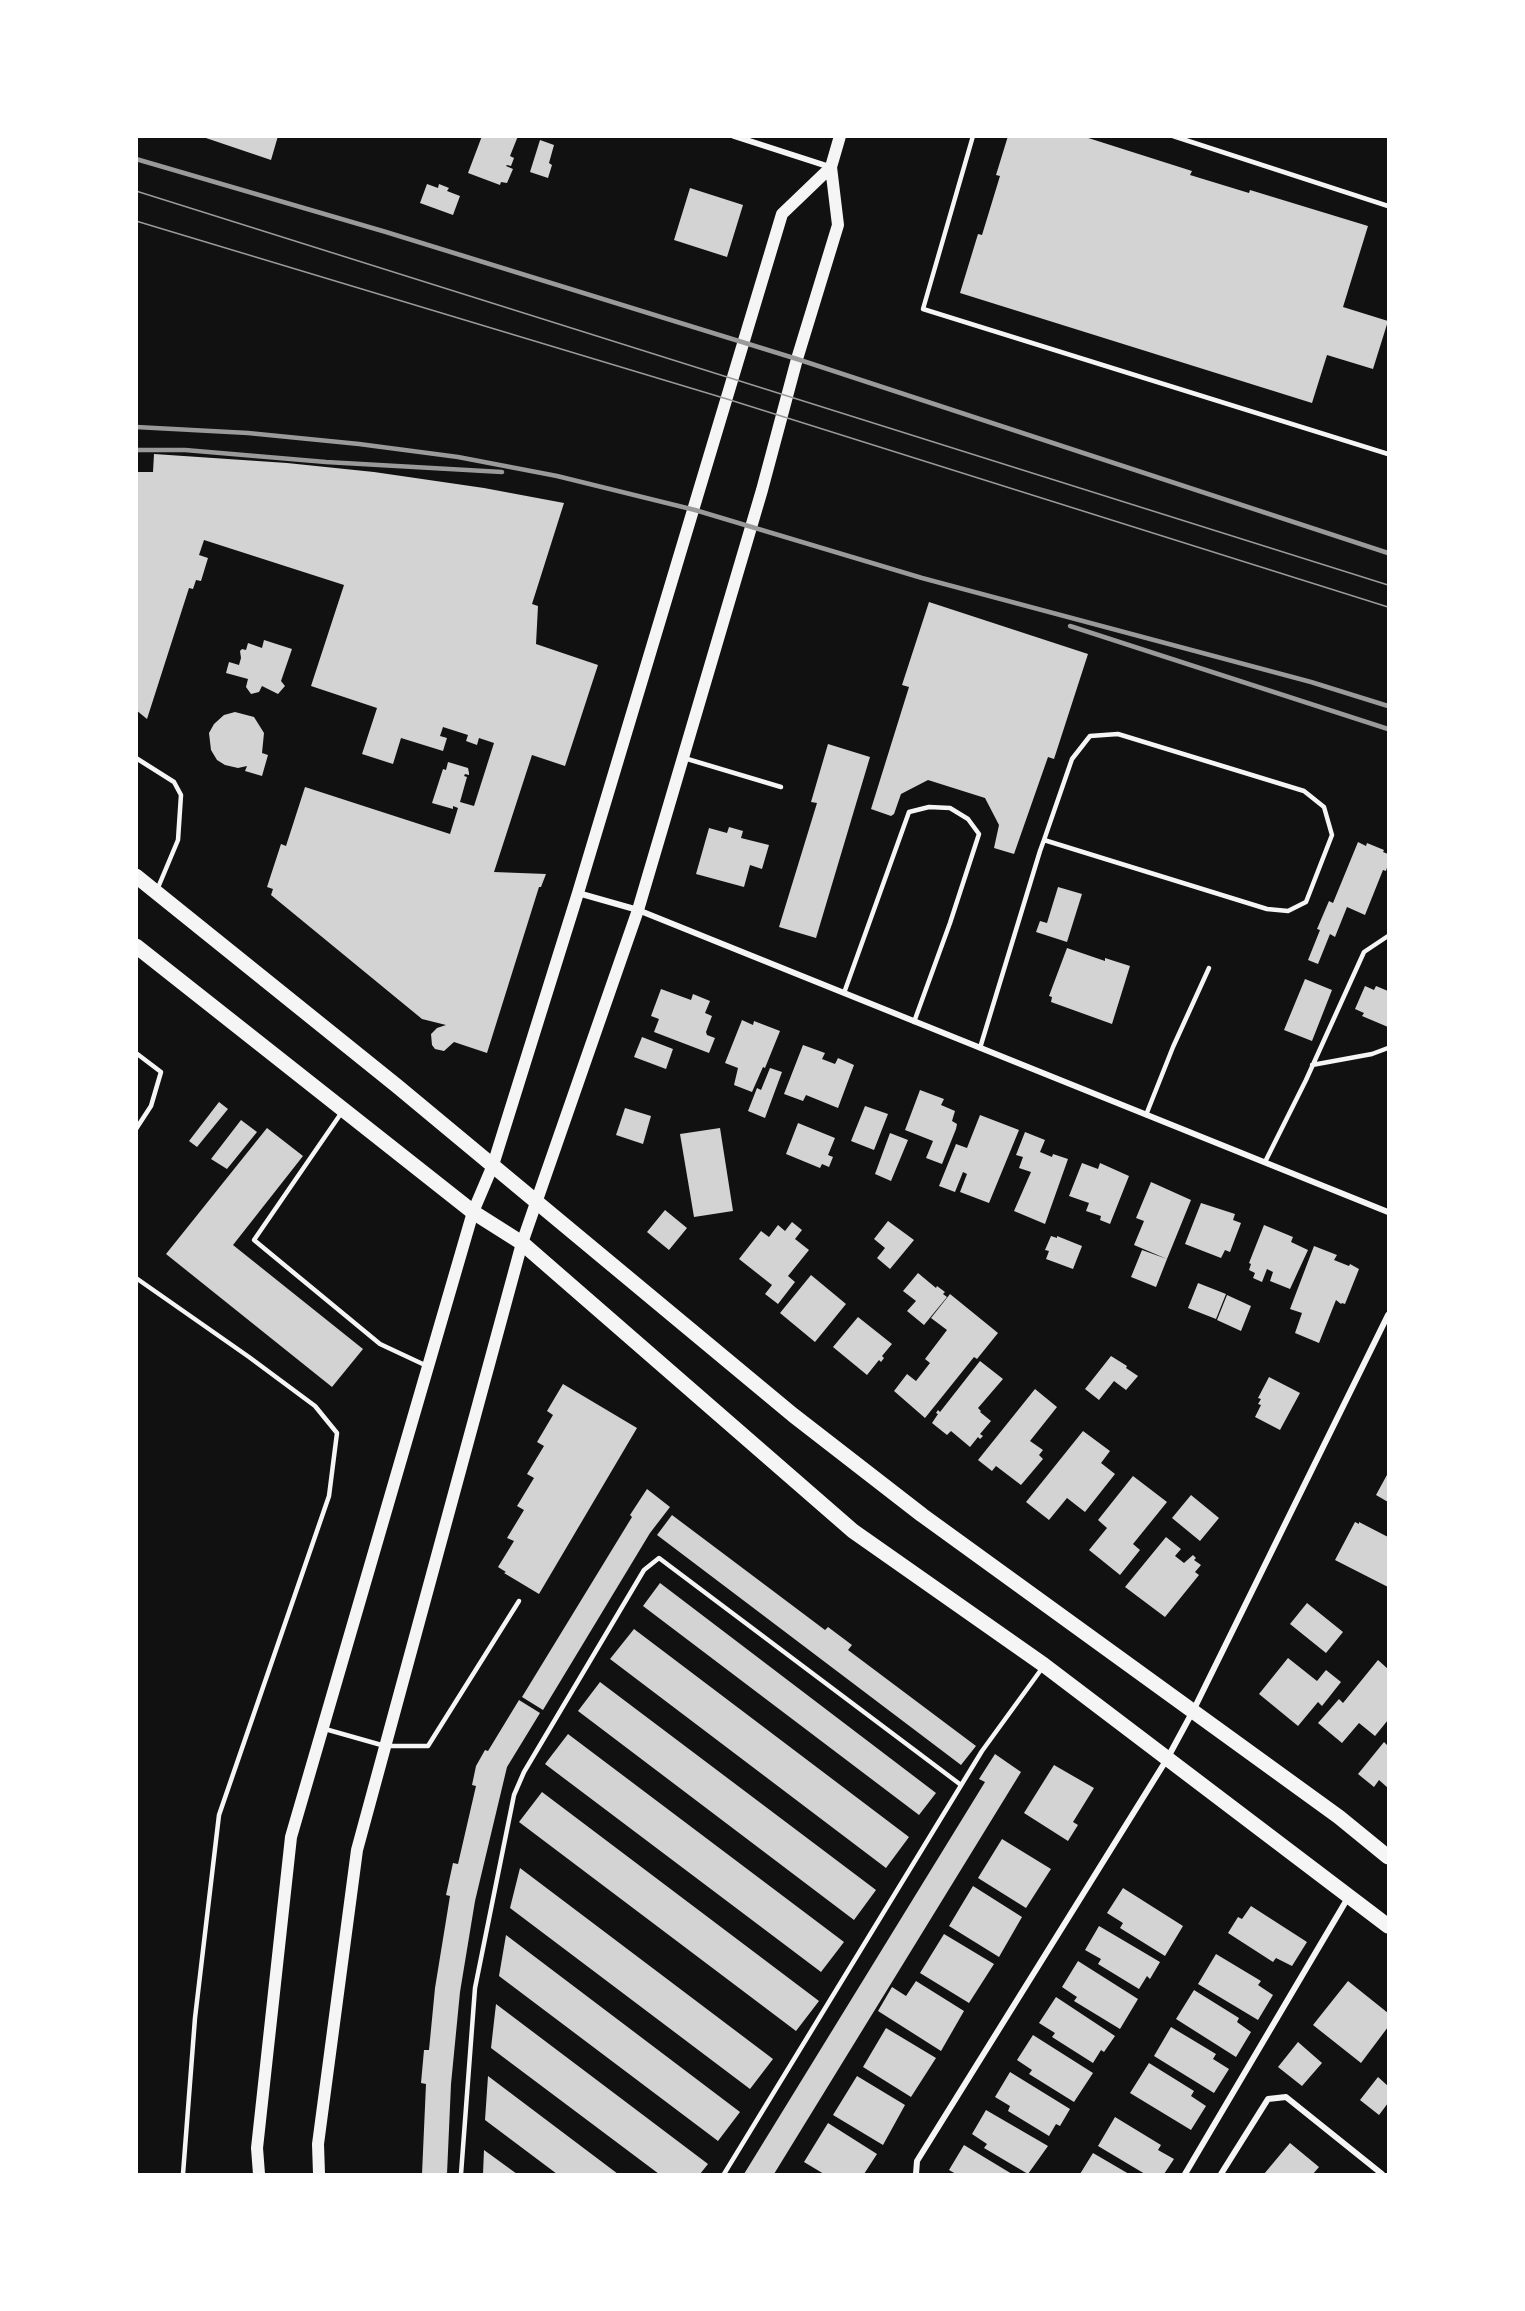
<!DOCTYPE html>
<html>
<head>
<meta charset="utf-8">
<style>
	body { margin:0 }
	#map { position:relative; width:1525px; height:2311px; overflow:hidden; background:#111; font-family:"Source Sans 3",sans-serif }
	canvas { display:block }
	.frame { position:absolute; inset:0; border:138px solid #fff; pointer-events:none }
</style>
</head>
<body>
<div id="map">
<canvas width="1525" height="2311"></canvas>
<div class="frame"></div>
</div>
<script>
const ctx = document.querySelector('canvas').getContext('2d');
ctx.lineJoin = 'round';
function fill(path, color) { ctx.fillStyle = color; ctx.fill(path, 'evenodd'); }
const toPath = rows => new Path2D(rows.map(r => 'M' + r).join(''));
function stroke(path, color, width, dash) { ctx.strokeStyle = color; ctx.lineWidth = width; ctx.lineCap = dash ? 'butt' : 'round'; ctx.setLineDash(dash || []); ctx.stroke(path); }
fill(toPath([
	[200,136,278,136,271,160],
	[482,136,518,136,510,156,514,158,511,166,507,165,506,166,513,169,507,183,501,182,500,185,468,173],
	[1008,136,1082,136,1192,171,1190,175,1249,193,1250,190,1368,226,1343,307,1388,321,1373,369,1327,355,1312,403,960,293,978,234,982,235,1000,176,996,175],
	[540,140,554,145,549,163,552,165,548,178,530,172],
	[427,184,438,188,439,184,449,188,447,191,460,196,453,215,420,203],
	[690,188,743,205,727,257,674,240],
	[154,454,287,463,374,472,484,488,564,503,532,604,538,606,536,644,598,665,565,766,532,755,494,872,546,874,541,887,539,887,487,1053,454,1042,444,1051,435,1049,432,1045,431,1034,437,1028,446,1025,422,1019,271,895,273,889,267,887,281,844,286,846,305,787,450,834,458,808,453,806,453,809,432,803,443,769,446,770,448,762,468,768,469,773,469,775,465,774,464,776,467,777,460,802,474,806,494,743,479,738,477,745,466,741,468,735,443,727,440,736,447,738,443,751,401,738,393,764,362,754,377,708,311,686,344,585,204,540,199,555,208,558,201,581,196,580,193,589,189,588,147,719,136,710,136,472,153,472],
	[929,602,1088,654,1054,759,1048,757,1014,854,994,848,999,825,985,798,928,780,901,794,894,814,891,816,871,809,909,687,902,685],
	[264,640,292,649,281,681,285,686,278,694,262,686,259,692,251,694,246,687,248,679,226,673,229,662,239,665,241,658,240,651,242,649,246,650,248,643,262,648],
	[235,712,254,717,264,733,262,753,268,755,262,776,245,771,247,766,238,768,225,765,217,760,211,750,209,733,214,724,224,715],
	[828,744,870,757,816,938,779,927,817,803,811,802],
	[729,827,743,831,741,838,769,845,762,869,750,865,744,887,696,874,709,828,727,833],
	[1358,842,1366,846,1367,843,1384,850,1383,852,1388,854,1388,864,1386,871,1383,870,1365,915,1347,907,1335,937,1330,934,1318,964,1308,960,1320,930,1317,929,1329,901,1333,903],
	[1058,887,1082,894,1067,942,1036,932,1040,921,1047,923],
	[1067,948,1105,961,1105,958,1130,966,1112,1024,1051,1002,1052,997,1049,996],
	[1305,979,1332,990,1312,1041,1284,1030],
	[1365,986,1374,990,1376,986,1388,991,1388,1027,1362,1016,1364,1013,1355,1009],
	[661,989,691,1000,693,994,710,1001,705,1013,712,1016,706,1032,707,1035,715,1038,709,1053,654,1032,659,1019,651,1016],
	[742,1020,753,1025,754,1021,780,1031,765,1068,763,1067,752,1092,734,1085,738,1068,725,1063],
	[642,1037,673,1049,666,1069,634,1057],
	[803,1045,825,1053,822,1059,835,1064,838,1058,854,1065,838,1108,806,1095,803,1101,784,1094],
	[770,1068,782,1072,765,1118,748,1111,757,1088,761,1090],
	[920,1090,944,1099,941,1105,955,1111,952,1121,957,1124,956,1129,942,1164,926,1158,933,1141,905,1130],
	[219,1102,228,1109,197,1147,189,1141],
	[865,1106,888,1114,874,1150,851,1141],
	[625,1108,651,1116,643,1144,616,1135],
	[980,1115,1019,1130,989,1203,960,1192,967,1174,963,1172,955,1192,939,1186,956,1144,967,1148],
	[241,1120,257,1132,227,1169,211,1159],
	[798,1123,835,1138,828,1155,833,1157,829,1167,822,1164,820,1168,786,1154],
	[267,1128,303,1156,233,1245,363,1349,332,1387,166,1254],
	[720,1128,733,1211,694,1217,680,1134],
	[1025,1132,1045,1140,1040,1152,1052,1157,1053,1154,1068,1159,1045,1224,1014,1211,1031,1172,1019,1168,1023,1157,1016,1155],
	[890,1133,908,1140,891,1181,875,1174],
	[1082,1163,1098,1169,1100,1163,1129,1176,1110,1224,1100,1220,1101,1216,1086,1211,1089,1203,1069,1196],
	[1151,1182,1191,1200,1167,1259,1134,1245,1144,1221,1136,1218],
	[1201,1203,1235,1214,1233,1220,1241,1223,1230,1252,1225,1250,1221,1258,1185,1244],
	[665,1210,687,1228,669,1250,647,1232],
	[888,1221,914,1240,890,1269,877,1258,885,1248,874,1239],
	[792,1222,802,1230,795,1239,809,1250,788,1276,795,1282,778,1304,765,1294,772,1285,739,1259,761,1231,769,1237,778,1225,785,1231],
	[1264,1225,1293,1237,1291,1242,1308,1250,1290,1289,1270,1281,1273,1272,1267,1269,1262,1282,1253,1278,1255,1273,1249,1270,1251,1264,1249,1263],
	[1051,1236,1057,1238,1057,1236,1082,1246,1073,1269,1046,1259,1049,1251,1045,1250],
	[1314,1246,1337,1255,1334,1260,1349,1266,1350,1264,1359,1269,1345,1304,1342,1303,1341,1304,1336,1300,1319,1343,1295,1333,1302,1313,1290,1309],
	[1142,1250,1167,1259,1156,1287,1131,1277],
	[918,1273,936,1288,937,1286,945,1292,943,1294,947,1297,924,1325,907,1311,916,1301,903,1291],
	[811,1275,846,1304,815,1342,780,1313],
	[1198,1283,1226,1294,1216,1319,1188,1308],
	[950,1294,998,1333,977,1359,974,1357,925,1418,894,1391,907,1374,916,1381,930,1363,925,1359,947,1330,931,1318],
	[1227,1295,1251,1306,1241,1331,1217,1320],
	[858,1317,892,1344,882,1356,884,1358,881,1362,879,1360,867,1375,833,1347],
	[1111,1356,1127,1366,1126,1368,1138,1376,1126,1390,1114,1381,1099,1400,1085,1389],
	[980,1361,1003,1379,978,1408,981,1411,980,1412,991,1421,980,1434,983,1436,980,1439,978,1437,970,1447,951,1431,947,1435,932,1423,938,1414,936,1413,938,1410,940,1412],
	[1269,1377,1300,1393,1280,1430,1255,1417,1261,1405,1258,1404,1261,1399,1258,1398],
	[563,1384,637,1428,539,1594,504,1573,506,1572,498,1567,514,1541,507,1538,524,1510,517,1506,534,1478,527,1474,544,1446,537,1442,553,1415,547,1411],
	[1035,1389,1057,1407,1030,1441,1043,1450,1039,1455,1043,1459,1021,1485,996,1466,992,1471,978,1460],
	[1083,1431,1110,1451,1101,1463,1115,1474,1085,1512,1067,1498,1049,1520,1026,1502],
	[1388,1473,1388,1502,1376,1495],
	[1133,1476,1167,1502,1133,1544,1140,1550,1120,1575,1089,1550,1107,1528,1098,1520],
	[647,1489,670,1507,650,1533,543,1710,522,1697,632,1517,630,1515],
	[1191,1495,1219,1518,1200,1541,1172,1518],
	[672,1515,825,1630,828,1627,852,1645,848,1650,976,1746,961,1765,657,1535],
	[1355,1522,1359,1524,1359,1522,1388,1537,1388,1587,1335,1560],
	[1166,1537,1181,1549,1175,1556,1184,1563,1193,1555,1196,1558,1194,1560,1201,1565,1195,1572,1199,1575,1165,1617,1125,1587],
	[660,1583,936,1793,919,1815,643,1606],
	[1307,1603,1343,1632,1326,1653,1290,1624],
	[634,1629,909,1837,886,1868,610,1659],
	[1288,1658,1317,1681,1326,1670,1341,1682,1322,1706,1318,1702,1298,1726,1259,1694],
	[1378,1660,1388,1669,1388,1720,1375,1736,1359,1723,1342,1743,1318,1723,1339,1699,1343,1703],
	[600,1682,876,1890,854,1920,578,1711],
	[519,1700,540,1713,507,1767,475,1901,460,1992,451,2084,447,2174,422,2174,426,2084,421,2083,424,2050,429,2050,435,1988,450,1896,446,1895,453,1863,458,1864,476,1786,472,1785,476,1766,485,1750,488,1751],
	[568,1734,844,1942,821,1972,545,1764],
	[1384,1742,1388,1746,1388,1788,1379,1780,1374,1787,1358,1774],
	[995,1754,1021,1772,774,2174,744,2174,985,1782,979,1779],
	[1054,1765,1094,1788,1073,1822,1078,1825,1068,1841,1024,1813],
	[542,1792,819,2001,796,2031,519,1822],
	[1002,1839,1051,1869,1026,1908,978,1878],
	[520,1868,773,2059,750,2089,510,1908],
	[973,1886,1022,1917,999,1957,949,1926],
	[1123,1888,1183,1926,1165,1956,1120,1928,1123,1923,1107,1913],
	[1251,1906,1307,1942,1292,1966,1276,1958,1273,1962,1228,1933,1238,1917,1242,1919],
	[1099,1926,1160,1962,1150,1979,1147,1976,1139,1989,1098,1964,1101,1959,1085,1950],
	[944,1934,994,1964,969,2003,920,1973],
	[506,1935,740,2112,718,2141,499,1976],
	[1216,1954,1261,1981,1258,1985,1273,1995,1258,2020,1198,1984],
	[1078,1961,1138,1999,1120,2029,1074,2001,1077,1997,1062,1987],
	[916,1981,964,2011,941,2051,878,2011,892,1987,906,1996],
	[1348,1981,1388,2013,1388,2027,1361,2063,1313,2025],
	[1194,1990,1239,2018,1237,2022,1251,2032,1236,2057,1176,2019],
	[1056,1997,1115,2036,1104,2052,1101,2050,1093,2063,1052,2037,1055,2033,1039,2023],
	[496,2004,708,2164,700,2174,659,2174,491,2048],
	[1171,2027,1216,2054,1213,2059,1229,2069,1214,2093,1154,2056],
	[886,2028,936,2058,911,2097,863,2067],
	[1033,2035,1093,2073,1074,2102,1029,2074,1032,2070,1017,2060],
	[1298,2042,1322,2063,1302,2086,1278,2067],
	[1149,2063,1194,2091,1191,2096,1206,2106,1191,2130,1130,2093],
	[1010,2072,1070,2109,1060,2126,1056,2124,1049,2136,1008,2111,1010,2106,995,2097],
	[488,2076,618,2174,557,2174,485,2120],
	[857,2076,905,2105,883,2145,833,2115],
	[1378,2077,1388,2086,1388,2103,1379,2115,1360,2100],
	[986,2110,1048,2146,1028,2174,984,2148,987,2144,972,2134],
	[1115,2117,1161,2145,1158,2150,1174,2159,1164,2174,1145,2174,1098,2146],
	[828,2123,877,2154,864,2174,824,2174,804,2162],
	[1290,2143,1319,2167,1313,2174,1264,2174],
	[964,2145,1012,2174,956,2174,949,2170],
	[484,2150,517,2174,483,2174],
	[1093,2153,1129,2174,1080,2174]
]), '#d3d3d3');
stroke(toPath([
	[973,136,923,309,1388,454],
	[1173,136,1388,206],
	[136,758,174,782,181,795,178,840,157,890],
	[684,758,781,787],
	[844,993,909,812,929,807,950,808,968,819,979,834,950,923,914,1022],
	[980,1048,1040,851,1044,840,1072,759,1090,736,1118,734,1304,791,1324,807,1332,835,1306,902,1288,911,1267,909,1044,840],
	[136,1053,161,1072,151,1106,136,1129],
	[1312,1065,1372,1054,1388,1048],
	[342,1112,254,1240,380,1344,427,1366],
	[1146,1115,1173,1047,1209,968],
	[1265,1162,1306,1080,1364,952,1388,936],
	[136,1278,249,1357,315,1406,337,1433,329,1496,219,1815,195,2018,183,2174],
	[325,1729,385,1746,428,1746,519,1601],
	[461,2174,475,1988,514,1795,524,1772,644,1570,659,1558,961,1785],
	[724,2174,982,1751,1043,1667]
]), '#f5f5f5', 4.5);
stroke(toPath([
	[734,136,830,167],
	[578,893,638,910,1388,1212],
	[916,2174,917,2161,1167,1759,1193,1711,1388,1315],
	[1185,2174,1349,1896],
	[1221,2174,1268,2099,1286,2097,1382,2174]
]), '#f5f5f5', 6);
stroke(toPath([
	[259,2174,257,2148,291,1837,473,1212,493,1165,578,893,782,214,831,167],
	[319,2174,318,2144,357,1850,522,1243,638,910,762,490,797,359,838,225,831,167,840,136]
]), '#f5f5f5', 12);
stroke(toPath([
	[136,876,397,1086,793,1415,922,1515,1339,1817,1388,1857],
	[136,946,473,1212,522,1243,853,1531,1044,1665,1388,1926]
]), '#f5f5f5', 15);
stroke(toPath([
	[136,191,1388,585],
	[136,221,727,399,1388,607]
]), '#9a9a9a', 1.5);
stroke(toPath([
	[136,159,386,232,797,359,1388,553],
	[136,427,248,433,359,444,458,457,557,476,695,510,922,578,1311,682,1388,706],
	[136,450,185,450,326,462,502,472],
	[1070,626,1388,729]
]), '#9a9a9a', 4.5);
</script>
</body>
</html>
